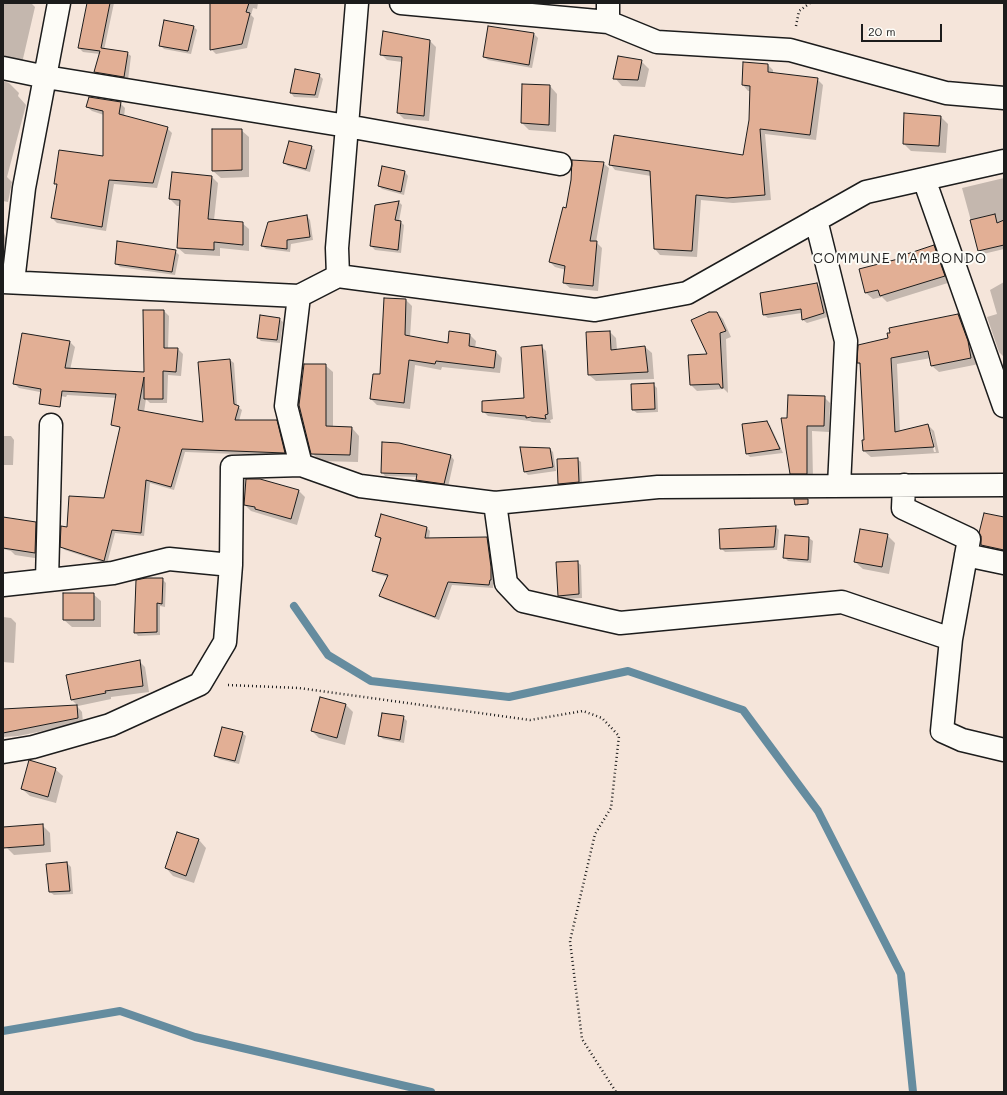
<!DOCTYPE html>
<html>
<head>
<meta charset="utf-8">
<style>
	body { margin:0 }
	#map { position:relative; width:1007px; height:1095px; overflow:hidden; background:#f5e5da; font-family:Mali,sans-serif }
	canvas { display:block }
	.frame { position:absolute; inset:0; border:4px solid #1c1c1c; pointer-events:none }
	.scale { position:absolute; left:861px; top:24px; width:81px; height:18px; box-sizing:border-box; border:2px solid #1c1c1c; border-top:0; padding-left:5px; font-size:12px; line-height:14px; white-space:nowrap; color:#1c1c1c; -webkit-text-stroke:3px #fdfcf7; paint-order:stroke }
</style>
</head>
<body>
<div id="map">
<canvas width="1007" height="1095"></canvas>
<div class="frame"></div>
<div class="scale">20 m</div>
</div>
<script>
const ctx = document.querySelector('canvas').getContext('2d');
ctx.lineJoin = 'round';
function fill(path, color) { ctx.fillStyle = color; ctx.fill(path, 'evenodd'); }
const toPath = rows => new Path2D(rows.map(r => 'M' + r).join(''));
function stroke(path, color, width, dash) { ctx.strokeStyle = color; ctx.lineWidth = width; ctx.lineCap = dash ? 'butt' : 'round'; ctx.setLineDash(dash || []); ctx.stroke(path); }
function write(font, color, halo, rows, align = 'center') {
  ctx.font = font + ' Mali,sans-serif'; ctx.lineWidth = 4; ctx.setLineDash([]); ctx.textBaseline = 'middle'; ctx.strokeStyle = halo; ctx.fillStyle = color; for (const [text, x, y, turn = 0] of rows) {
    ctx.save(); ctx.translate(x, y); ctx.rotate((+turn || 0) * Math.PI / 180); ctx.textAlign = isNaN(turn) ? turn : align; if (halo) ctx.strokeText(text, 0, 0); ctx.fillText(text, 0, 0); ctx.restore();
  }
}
fill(toPath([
	[3,3,31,3,35,7,22,63,3,63],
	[88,3,114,3,104,50,127,53,131,56,128,80,99,75,96,72,100,54,83,52,79,48],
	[211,3,258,3,257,9,253,8,251,15,254,18,247,48,216,54,211,49],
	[165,22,194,27,197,30,191,54,164,49,160,45],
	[489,27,534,34,538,38,532,68,488,60,484,57],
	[430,41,436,47,429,121,404,119,398,113,402,62,387,60,381,54],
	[641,61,649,69,645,87,622,86,615,78],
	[768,65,773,70,773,74,817,79,823,85,816,140,765,134,771,200,733,203,701,200,697,257,660,255,655,249,651,176,615,170,610,164,744,156,750,120,751,91,748,91,743,85],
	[319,75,323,79,318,98,294,97,291,93],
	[3,81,9,83,19,93,18,96,26,105,7,177,12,182,8,202,3,201],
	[550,86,557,94,556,132,529,130,522,123],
	[120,103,125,108,124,117,167,128,172,133,157,188,114,184,106,231,57,223,52,218,58,186,55,183,104,157,104,115,92,111,87,107],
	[941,117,948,124,946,153,911,151,904,144],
	[241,130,249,137,249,177,221,178,213,171],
	[311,147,315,150,310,172,288,166,284,163],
	[603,163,609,168,596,242,602,248,598,291,570,288,564,283,566,270,555,267,550,262,567,209],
	[382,167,405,172,408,176,404,195,382,189,379,186],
	[173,173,212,177,218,183,214,220,242,223,249,229,249,251,220,248,220,256,185,254,178,248,180,206,177,206,170,199],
	[1004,178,1004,249,983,254,979,250,962,188],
	[399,202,402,205,399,221,404,225,401,253,375,250,371,246,376,205],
	[307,216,310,220,313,240,291,244,290,252,266,249,262,246],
	[3,229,12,259,3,261],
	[934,246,940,253,951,282,887,302,882,297,873,299,866,293,903,259],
	[175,251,179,255,175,275,120,267,116,264],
	[1004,282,1004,357,999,352,987,317,997,314,990,290],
	[817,284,820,287,827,317,807,323,803,320,802,313,768,318,764,315],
	[406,300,412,306,410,337,449,344,470,335,476,341,475,348,496,352,502,358,500,373,442,367,441,370,415,365,410,409,377,405,371,399,381,376],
	[164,311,169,316,168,349,178,349,183,354,181,376,168,375,167,403,150,403,146,399,144,412,120,408,116,398,67,395,66,397,19,388,14,383,70,342,75,347,70,370,145,374],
	[717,313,723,319,731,337,726,339,728,393,724,389,697,391,691,385,689,356,708,355],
	[958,315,964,322,979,364,939,372,932,366,931,358,897,364,900,432,928,425,934,431,939,453,871,457,864,451,866,440,861,366,858,363,889,339],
	[929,431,931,431,936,452,934,452],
	[279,319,283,322,280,343,261,341,258,338],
	[610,332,616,338,617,350,645,347,652,353,654,379,596,381,589,375,587,333],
	[541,346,546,351,553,419,550,420,551,423,532,422,530,421,488,416,483,411,525,398],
	[230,360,234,363,237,406,242,410,239,421,276,421,280,424,288,456,185,452,174,490,150,483,144,536,115,533,107,564,65,550,61,547,68,528,204,424],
	[325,365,333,372,333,427,352,428,359,436,358,462,320,461,312,453],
	[653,384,657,388,658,412,637,413,633,410],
	[824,397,830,403,829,432,812,431,813,479,797,479,791,473,788,418],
	[766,422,770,425,783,453,750,457,747,454],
	[3,436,11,436,14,440,13,465,3,465],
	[550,449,553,452,556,471,528,475,524,471],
	[451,456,454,460,448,487,421,483,417,479,418,477,385,476,382,472],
	[577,459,581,462,582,485,563,487,559,484],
	[299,491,305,497,297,525,251,511,245,505],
	[1004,518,1004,556,989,552,982,545],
	[3,519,36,523,42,529,41,559,15,555,11,551,3,549],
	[776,527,779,530,777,550,725,552,721,548,720,530],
	[427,528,430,531,429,539,487,538,490,542,494,571,494,584,493,584,493,588,452,585,439,620,384,599,380,596,388,577,377,574,373,570,382,540,376,536],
	[887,535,895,543,889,574,863,569,855,562],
	[786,537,809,538,813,541,811,563,788,561,784,557],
	[577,562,581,565,582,598,563,599,559,595],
	[162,579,166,583,165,607,160,606,160,635,138,636,135,632],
	[93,594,101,601,101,627,72,627,64,620],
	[3,617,11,618,16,623,14,663,3,662],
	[139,661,145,667,149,692,111,697,111,699,78,706,72,700,67,676],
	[345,704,353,712,345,745,319,738,312,731],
	[77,706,82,712,83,723,18,736,3,737,3,709],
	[403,717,407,721,404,743,383,739,380,736],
	[242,733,246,736,239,764,219,759,216,756],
	[55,769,63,776,56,803,30,796,22,789],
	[42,825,50,833,51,852,14,855,6,847],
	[178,833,199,840,206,848,194,883,173,876,166,868],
	[67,863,71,867,73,894,54,895,50,892]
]), '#0003');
stroke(toPath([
	[294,606,328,655,371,681,509,697,628,671,743,710,818,811,901,974,913,1092],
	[3,1031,120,1011,195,1037,431,1092]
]), '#658c9f', 8);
const building = toPath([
	[87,3,110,3,101,48,128,52,124,77,94,72,100,51,78,48,87,3],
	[210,3,249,3,246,12,250,13,242,44,210,50,210,3],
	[164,20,194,26,188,51,159,46,164,20],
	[488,26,534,33,529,65,483,57,488,26],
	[383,31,430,40,424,116,397,113,402,57,380,55,383,31],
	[618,56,642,60,638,80,613,79,618,56],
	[743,62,768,64,768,72,818,78,810,135,760,129,765,195,727,198,696,195,692,251,654,249,650,171,609,165,614,135,743,155,749,120,750,86,742,85,743,62],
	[295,69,320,74,315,95,290,93,295,69],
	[522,84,550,85,549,125,521,123,522,84],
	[89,97,121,102,119,114,168,127,153,183,109,180,102,227,51,218,57,184,54,184,59,150,103,156,103,111,86,107,89,97],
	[904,113,941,116,939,146,903,144,904,113],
	[212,129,242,129,242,170,212,171,212,129],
	[289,141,312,146,306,169,283,163,289,141],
	[572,160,604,162,590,241,597,241,593,286,563,283,565,266,549,262,563,207,566,208,571,180,572,160],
	[382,166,405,171,401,192,378,186,382,166],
	[172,172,212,176,208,219,243,222,243,245,214,242,214,250,177,248,180,200,169,199,172,172],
	[399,201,395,220,401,221,398,250,370,246,375,205,399,201],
	[995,214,997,223,1004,220,1004,245,978,251,970,220,995,214],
	[307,215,310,237,287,240,287,249,261,246,268,222,307,215],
	[117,241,176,250,172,272,115,264,117,241],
	[934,245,945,276,880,296,878,290,865,293,859,269,902,258,901,256,934,245],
	[817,283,824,313,802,320,801,309,763,315,760,293,817,283],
	[384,298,406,299,405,335,448,343,449,331,470,334,469,346,496,351,494,368,436,361,435,364,409,360,404,403,370,399,373,374,380,374,384,298],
	[143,310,164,310,164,348,178,348,176,372,163,371,163,399,144,399,144,377,138,410,203,422,198,362,230,359,234,404,239,406,235,420,277,420,285,453,182,449,171,487,146,480,141,533,112,530,104,561,60,547,61,526,67,527,69,496,104,498,120,427,111,425,116,394,62,391,60,407,39,404,41,389,13,384,22,333,70,341,65,368,144,372,143,310],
	[709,312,717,312,726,331,720,333,723,388,721,388,719,384,690,385,688,355,707,354,691,320,709,312],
	[958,314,968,341,971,358,931,366,928,351,891,358,895,432,928,424,934,447,863,451,862,440,864,440,860,363,857,363,858,345,888,338,887,333,890,333,889,328,958,314],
	[260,315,280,318,277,340,257,338,260,315],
	[610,331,611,350,645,346,648,372,588,375,586,332,610,331],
	[542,345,548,414,545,415,546,419,531,417,526,418,526,416,482,412,482,401,524,398,521,347,542,345],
	[304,364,326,364,326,426,352,427,350,455,311,454,299,405,304,364],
	[654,383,655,409,632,410,631,384,654,383],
	[788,395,825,396,824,426,807,426,807,474,790,474,781,418,787,418,788,395],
	[767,421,780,449,746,454,742,424,767,421],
	[382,442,399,443,451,455,444,484,416,480,417,474,381,473,382,442],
	[520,447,550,448,553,467,524,472,520,447],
	[578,458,579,482,558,484,557,459,578,458],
	[246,479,260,479,299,490,291,519,255,509,255,507,244,505,246,479],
	[794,499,808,499,808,504,795,505,794,499],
	[984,513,1004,517,1004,550,981,545,981,536,979,533,984,513],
	[381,514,427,527,425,538,487,537,491,567,491,580,490,580,489,585,448,582,435,617,379,596,388,575,372,571,381,538,375,536,381,514],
	[3,517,36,522,35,553,3,548,3,517],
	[776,526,774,547,720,549,719,529,776,526],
	[860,529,888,534,882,567,854,562,860,529],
	[785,535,809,537,808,560,783,558,785,535],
	[578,561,579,594,558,596,556,562,578,561],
	[146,578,163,578,162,604,157,603,157,632,134,633,136,580,146,578],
	[63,593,94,593,94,620,63,620,63,593],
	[140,660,143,686,105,691,106,693,71,700,66,675,140,660],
	[320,697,346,704,337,738,311,731,320,697],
	[77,705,78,718,3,733,3,709,77,705],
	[382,713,404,716,400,740,378,736,382,713],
	[222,727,243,732,235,761,214,756,222,727],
	[29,760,56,768,48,797,21,789,29,760],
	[43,824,44,845,3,848,3,827,43,824],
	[177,832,199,839,186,876,165,868,177,832],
	[67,862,70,891,49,892,46,864,67,862]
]);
fill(building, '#e2af95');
stroke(building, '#1c1c1c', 1);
const minor = toPath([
	[401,3,608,22,657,42,790,50,946,93,1004,98],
	[608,3,608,22],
	[3,68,46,77,347,126,560,164],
	[924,179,1004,406],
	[816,220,846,341,839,486],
	[338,276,337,248,357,3],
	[3,282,299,296,338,276,595,310,687,293,866,192,1004,161],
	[13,282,24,188,59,3],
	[299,296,286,406,301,465,360,486,495,503,658,487,1004,485],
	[904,485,903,508,969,539,951,639],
	[495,503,506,583,523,601,620,623,842,602,951,639,942,731,962,740,1004,750],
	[966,555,1004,563],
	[47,580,51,425],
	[3,585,113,573,169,559,231,565],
	[3,752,33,747,110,725,200,684,225,642,231,565,232,467,301,465]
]);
stroke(minor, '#1c1c1c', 25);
stroke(toPath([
	[796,26,799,11,810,3],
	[228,685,299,688,530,720,583,711,602,718,619,736,611,808,595,834,570,941,582,1039,616,1092]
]), '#1c1c1c', 2.5, [1, 3]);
stroke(minor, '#fdfcf7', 22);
ctx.letterSpacing = '1px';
write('14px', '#1c1c1c', '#fdfcf7', [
	["COMMUNE MAMBONDO",900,259]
]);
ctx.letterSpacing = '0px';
</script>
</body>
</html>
